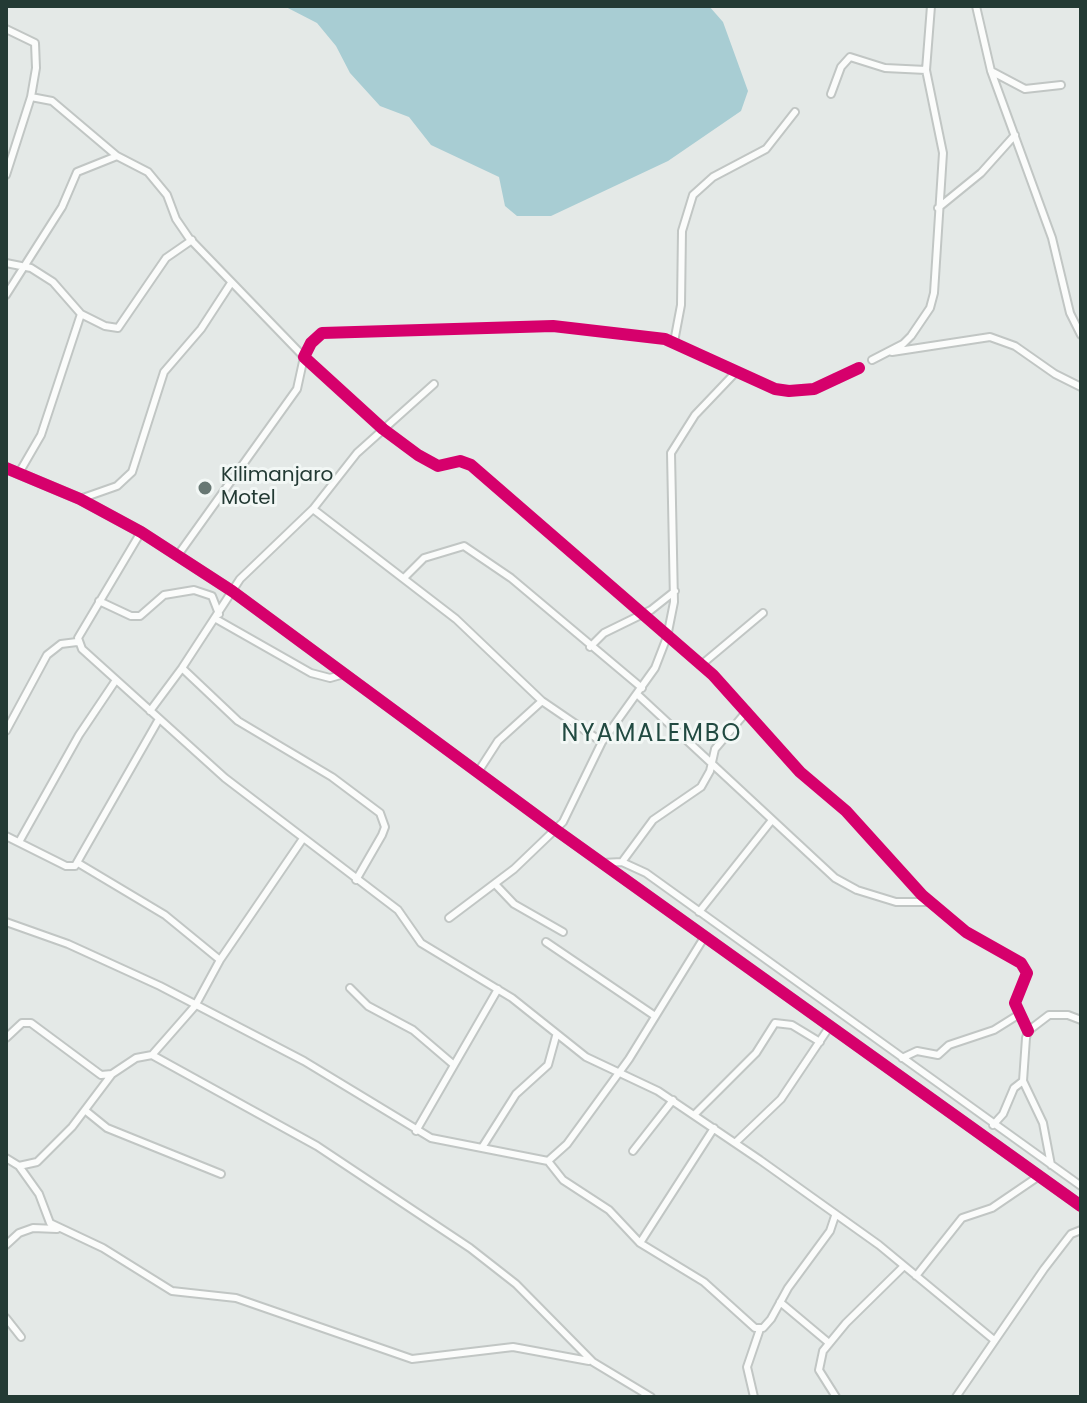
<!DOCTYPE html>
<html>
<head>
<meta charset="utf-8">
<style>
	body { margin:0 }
	#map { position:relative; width:1087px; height:1403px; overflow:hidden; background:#e4e9e7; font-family:Poppins,sans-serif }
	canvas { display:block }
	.frame { position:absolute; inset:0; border:8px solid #233a34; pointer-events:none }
</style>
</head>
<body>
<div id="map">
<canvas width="1087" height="1403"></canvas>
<div class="frame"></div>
</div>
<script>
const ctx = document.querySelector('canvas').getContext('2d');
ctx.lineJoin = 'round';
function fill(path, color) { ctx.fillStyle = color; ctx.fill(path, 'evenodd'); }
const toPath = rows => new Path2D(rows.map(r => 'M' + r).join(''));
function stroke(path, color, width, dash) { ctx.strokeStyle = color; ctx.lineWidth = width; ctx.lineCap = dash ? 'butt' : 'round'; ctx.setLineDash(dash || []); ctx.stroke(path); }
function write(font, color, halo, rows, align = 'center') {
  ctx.font = font + ' Poppins,sans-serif'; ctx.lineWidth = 6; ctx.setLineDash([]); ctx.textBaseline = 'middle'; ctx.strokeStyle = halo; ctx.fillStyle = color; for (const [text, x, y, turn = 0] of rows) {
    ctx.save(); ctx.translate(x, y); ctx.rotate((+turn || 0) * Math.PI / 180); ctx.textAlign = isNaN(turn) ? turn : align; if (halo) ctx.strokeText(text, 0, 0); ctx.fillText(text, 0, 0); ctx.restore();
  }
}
fill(toPath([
	[284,6,709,6,723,22,748,91,741,111,668,161,551,216,517,216,505,206,499,177,431,145,409,117,380,106,350,73,336,46,317,23]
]), '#a8cdd3');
const street = toPath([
	[976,6,991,71,1052,238,1070,313,1081,335],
	[6,29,35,43,36,68,31,97,6,175],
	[991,71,1025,89,1061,85],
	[831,94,841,67,850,57,885,68,926,70],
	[31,97,52,101,117,156,148,172,167,195,176,219,189,238,304,357,297,389,178,555],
	[938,208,981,173,1015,135],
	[6,263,31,268,53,282,81,314,41,435,19,473],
	[6,295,62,207,77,172,117,156],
	[81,314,105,326,118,328,166,258,192,240],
	[674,342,681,305,682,231,693,195,713,177,766,149,795,112],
	[892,352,990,337,1015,346,1055,374,1081,387],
	[872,360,903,344,911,336,930,308,934,293,943,153,926,70,931,6],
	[859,368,814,389,789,391,775,389,665,339,553,326,322,333,311,343,304,357,383,429,418,455,438,466,460,461,471,465,713,675,800,772,846,811,922,895,966,932,1021,963,1027,973,1015,1003,1028,1031],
	[80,499,117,486,132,472,164,372,201,329,231,283],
	[313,509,456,619,542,701,602,742],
	[141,532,78,638,82,649,225,778,398,910,421,943,512,998,586,1057,658,1091,760,1160,879,1245,994,1340],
	[405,577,424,558,464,546,511,578,642,688],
	[99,601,131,616,140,616,164,595,194,590,212,596,219,614],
	[216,619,311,673,330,678,344,674],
	[590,647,604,633,651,610,675,591],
	[701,665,763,613],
	[182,668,238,721,332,777,380,813,385,827,382,835,356,880],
	[638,695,835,878,857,890,896,902,930,902],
	[150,711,182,668,240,579,313,509,357,453,434,384],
	[6,731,47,655,61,644,77,642],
	[478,772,498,741,542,701],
	[6,836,66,866,75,866,159,719],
	[19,842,79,735,116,680],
	[622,862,653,820,701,787,710,771,715,749,747,711],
	[78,863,165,915,220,960],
	[602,863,622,862,646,873,1081,1186],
	[495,884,514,904,563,932],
	[699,912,772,820],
	[449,918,514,869,563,822,602,742,655,668,667,637,674,602,671,453,695,415,736,372],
	[6,922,68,944,160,986,304,1061,431,1138,548,1161,567,1144,629,1059,705,936],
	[546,942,655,1016],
	[350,988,368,1006,413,1030,454,1065],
	[6,1038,22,1023,31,1023,101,1075,112,1074,136,1058,152,1055,317,1146,470,1248,516,1284,593,1362,651,1397],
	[152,1055,195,1006,220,960,302,840],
	[902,1058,917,1051,938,1055,949,1045,994,1030,1018,1015],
	[86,1111,107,1128,221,1174],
	[695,1114,756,1053,775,1023,792,1025,820,1042],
	[993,1125,1003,1114,1014,1088,1023,1081],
	[416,1131,498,989],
	[735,1143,781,1099,830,1026],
	[483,1146,516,1094,548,1065,556,1036],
	[633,1151,673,1100],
	[6,1158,19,1166,37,1162,72,1127,112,1074],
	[548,1161,563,1180,609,1210,640,1243,704,1282,755,1328,763,1328,771,1319,788,1288,830,1231,835,1216],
	[1051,1165,1043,1123,1023,1081,1026,1038,1028,1031,1049,1015,1068,1015,1081,1020],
	[19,1166,39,1194,50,1223,103,1248,172,1291,236,1298,412,1359,513,1347,589,1361],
	[640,1243,714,1128],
	[6,1245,19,1233,33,1228,57,1229],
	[916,1276,962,1218,992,1208,1039,1176],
	[780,1302,829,1343],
	[6,1318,21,1337],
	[754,1397,747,1367,760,1329],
	[836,1397,819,1370,823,1351,846,1323,904,1266],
	[956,1397,1044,1269,1071,1234,1081,1230]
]);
const secondary = toPath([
	[6,468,80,499,141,532,232,591,556,830,1081,1206]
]);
stroke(street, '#c1c6c4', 10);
stroke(secondary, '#c0c6c4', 12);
stroke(street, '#fbfcfb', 6);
stroke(secondary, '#fbfcfb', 8);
stroke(toPath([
	[859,368,814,389,789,391,775,389,665,339,553,326,322,333,311,343,304,357,383,429,418,455,438,466,460,461,471,465,713,675,800,772,846,811,922,895,966,932,1021,963,1027,973,1015,1003,1028,1031],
	[6,468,80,499,141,532,232,591,556,830,1081,1206]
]), '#d6006c', 12);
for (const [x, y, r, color] of [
	[205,488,8,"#677773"]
]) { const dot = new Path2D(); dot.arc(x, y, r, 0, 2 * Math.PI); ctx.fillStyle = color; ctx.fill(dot); stroke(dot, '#f2f7f5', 3); }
write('20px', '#233a34', '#f2f7f5', [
	["Kilimanjaro",221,476],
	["Motel",221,499]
], 'left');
ctx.letterSpacing = '2px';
write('24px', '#214a41', '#f2f7f5', [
	["NYAMALEMBO",652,735]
]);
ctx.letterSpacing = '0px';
</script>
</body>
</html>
